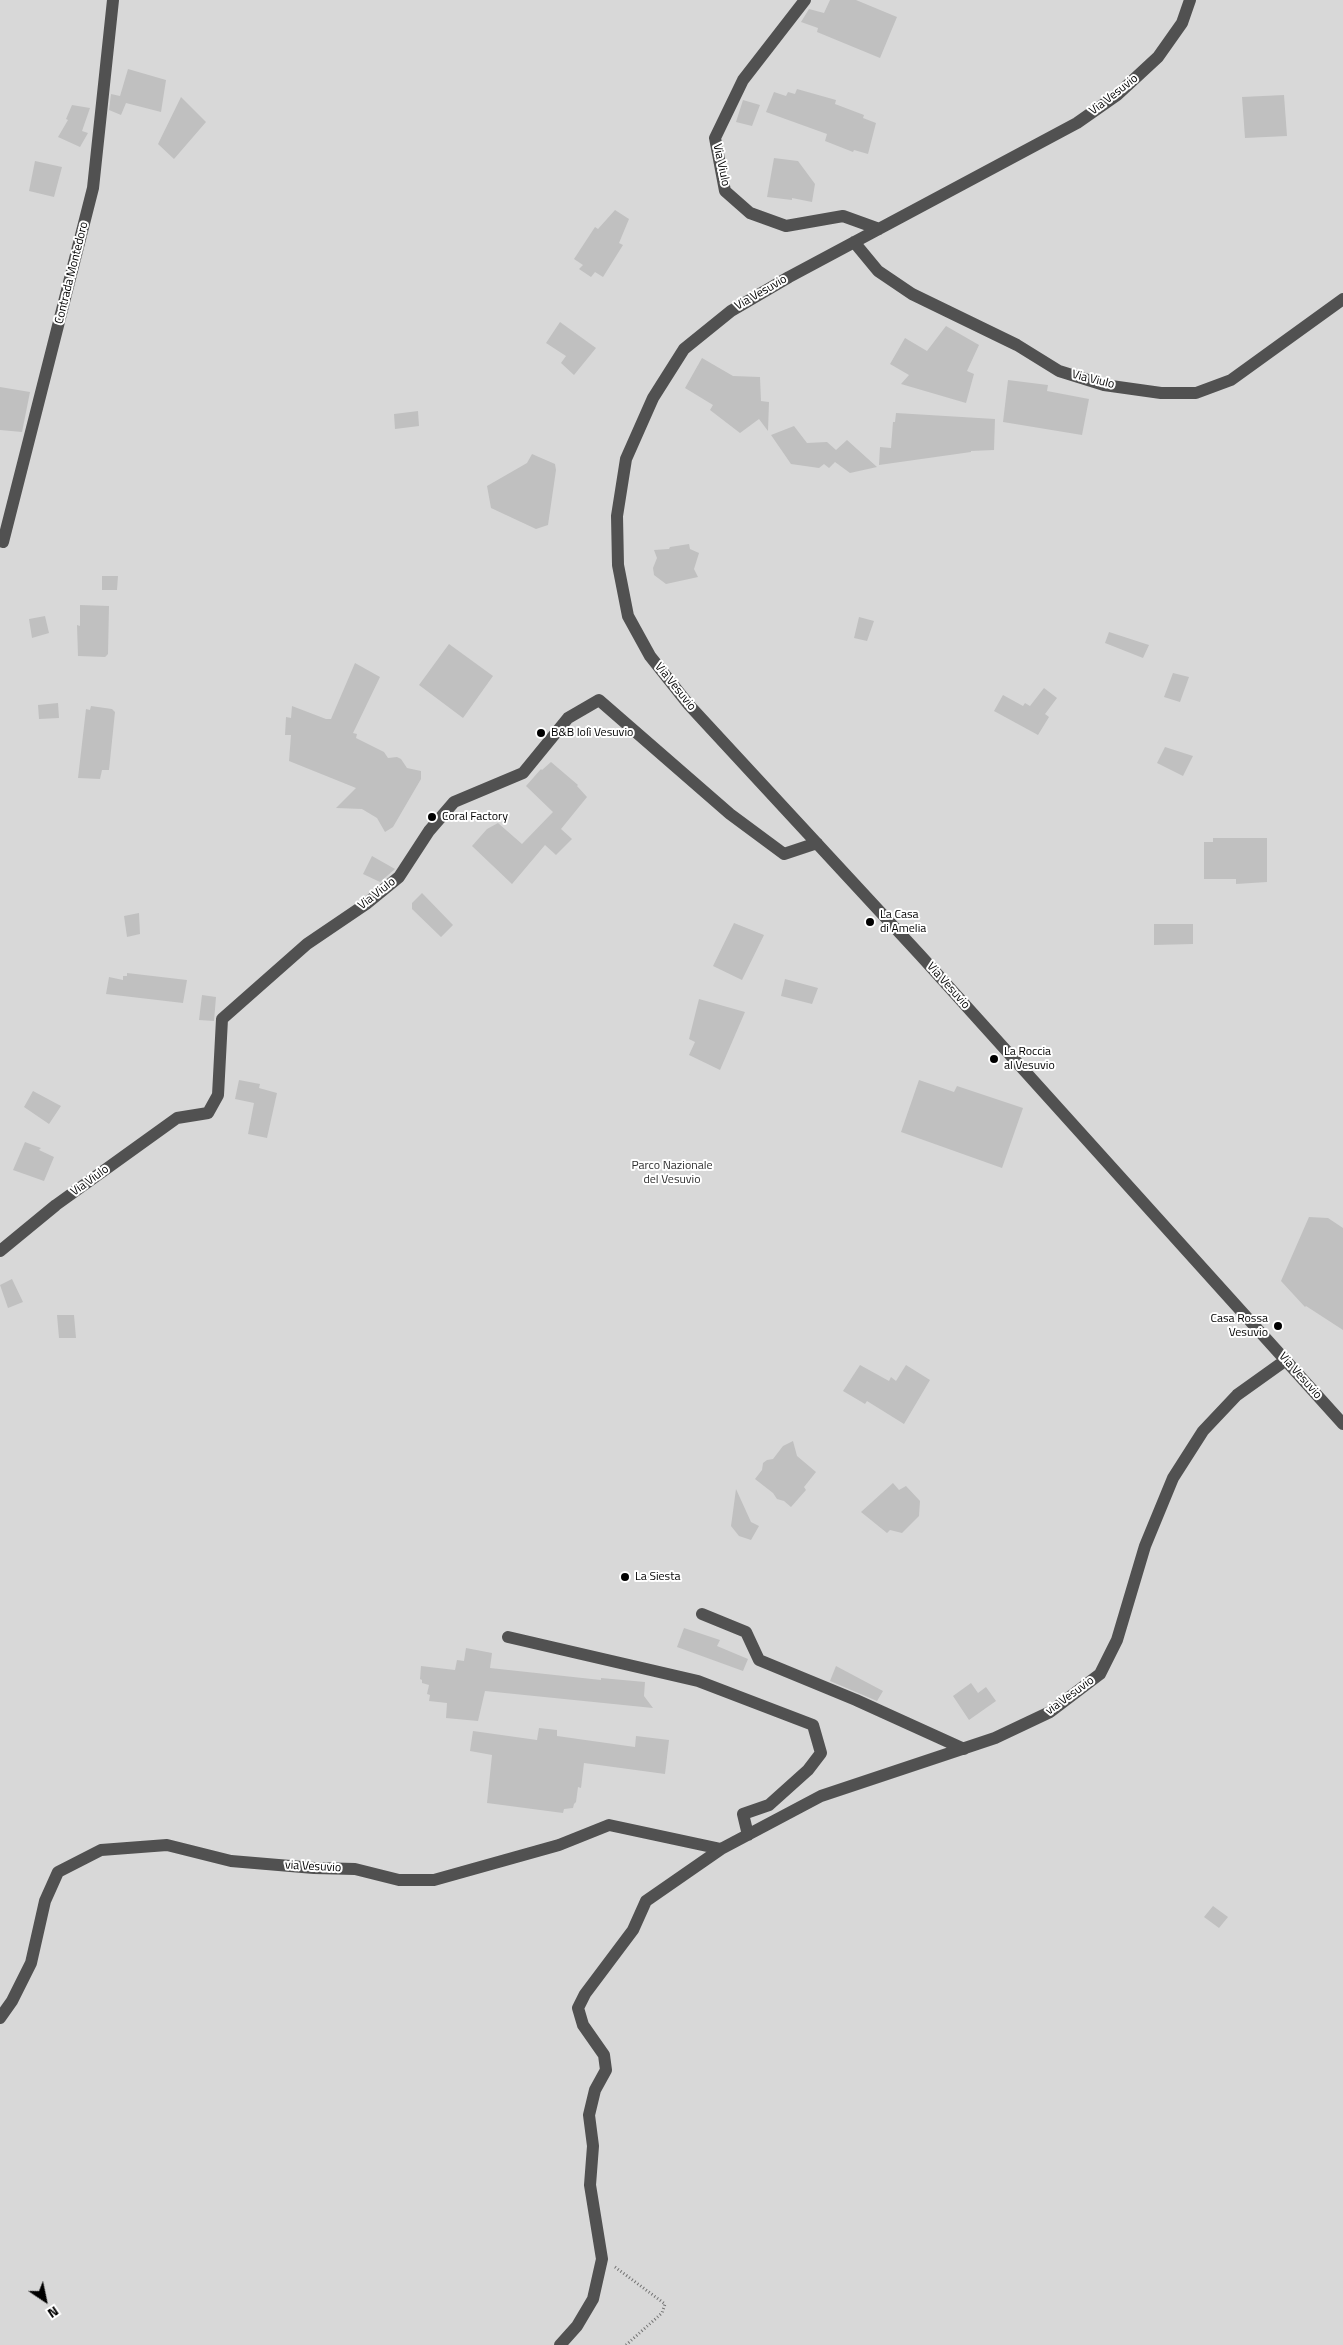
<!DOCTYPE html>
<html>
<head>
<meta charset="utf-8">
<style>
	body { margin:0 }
	#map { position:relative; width:1343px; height:2345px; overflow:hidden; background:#fff; font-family:"Titillium Web",sans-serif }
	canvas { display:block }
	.north { position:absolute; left:20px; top:2275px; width:50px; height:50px; -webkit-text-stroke:4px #fff; paint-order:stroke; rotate:146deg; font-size:14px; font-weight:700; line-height:20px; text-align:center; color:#000 }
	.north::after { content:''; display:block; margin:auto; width:18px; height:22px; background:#000; clip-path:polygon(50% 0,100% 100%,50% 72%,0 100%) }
</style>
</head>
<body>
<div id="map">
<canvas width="1343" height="2345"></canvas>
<div class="north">N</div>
</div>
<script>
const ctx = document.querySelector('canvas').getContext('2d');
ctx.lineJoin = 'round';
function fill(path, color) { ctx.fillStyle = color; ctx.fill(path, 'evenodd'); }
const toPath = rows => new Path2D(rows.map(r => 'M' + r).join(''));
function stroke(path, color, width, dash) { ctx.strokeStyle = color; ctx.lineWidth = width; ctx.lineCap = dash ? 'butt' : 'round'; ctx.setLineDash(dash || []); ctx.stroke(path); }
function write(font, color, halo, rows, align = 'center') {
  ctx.font = font + ' "Titillium Web",sans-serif'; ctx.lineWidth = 4; ctx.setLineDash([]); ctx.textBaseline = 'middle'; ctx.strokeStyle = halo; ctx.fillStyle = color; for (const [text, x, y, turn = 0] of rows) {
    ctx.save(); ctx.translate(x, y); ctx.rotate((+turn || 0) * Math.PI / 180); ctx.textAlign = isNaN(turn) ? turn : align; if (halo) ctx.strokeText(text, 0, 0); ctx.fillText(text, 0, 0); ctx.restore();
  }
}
fill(toPath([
	[0,0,1343,0,1343,2345,0,2345]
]), '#d8d8d8');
fill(toPath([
	[830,0,856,0,897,17,880,58,817,32,818,28,801,22,809,9,824,13],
	[128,69,166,80,161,112,126,103,121,115,109,110,111,94,120,96],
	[797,89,836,100,835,104,864,115,863,118,876,123,868,154,854,150,853,152,825,141,827,134,766,112,774,92,786,96,788,92,795,94],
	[1284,95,1287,136,1245,138,1242,97],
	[181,97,206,122,174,159,158,144],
	[743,100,760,105,752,126,736,122],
	[72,105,90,108,82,131,88,133,80,147,58,137,68,120,66,119],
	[774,158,798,161,815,184,812,202,792,198,792,200,767,197],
	[35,161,62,167,54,197,29,191],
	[615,210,629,219,619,243,623,245,603,277,595,272,591,277,579,269,583,265,574,259,595,227,598,229],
	[560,322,596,348,574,375,561,363,566,356,546,343],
	[946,326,979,345,967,371,974,374,966,403,901,384,909,375,890,364,905,338,927,351],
	[702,358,733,376,760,377,761,401,769,402,768,431,759,419,740,433,710,410,713,405,685,388],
	[1008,380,1048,385,1047,391,1089,399,1082,435,1003,422],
	[0,387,30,392,22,432,0,430],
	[418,411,419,426,395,429,394,414],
	[896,413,995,419,994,450,971,451,971,452,879,465,880,447,891,448,893,422,895,422],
	[794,426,807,443,827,442,836,450,847,440,877,467,850,473,835,462,829,468,824,464,819,468,791,464,771,435],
	[532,454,555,464,556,470,548,525,536,529,491,508,487,486,527,463],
	[689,544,690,549,699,553,694,569,698,577,666,584,654,575,653,568,657,558,654,550,669,549,670,547],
	[102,576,118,576,117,590,102,590],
	[80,605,109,606,108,654,105,657,78,656,77,625,80,626],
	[45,616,49,633,32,638,29,619],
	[859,617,874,621,867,641,854,638],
	[1109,632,1149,645,1143,658,1105,643],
	[449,644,493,676,463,718,419,685],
	[355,663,380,677,353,733,357,734,356,738,384,752,388,758,397,757,401,759,407,768,421,771,421,779,393,827,385,832,377,818,362,809,336,808,356,788,289,761,291,735,285,735,286,717,291,718,292,706,326,719,331,719],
	[1173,673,1189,677,1180,702,1164,697],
	[1044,688,1057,698,1045,714,1049,717,1038,735,994,711,1003,695,1023,706,1025,703,1030,706],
	[58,703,59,718,39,719,38,705],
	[91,706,112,709,115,712,109,770,102,770,100,779,78,778,86,709,90,710],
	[1165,747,1193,756,1183,776,1157,763],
	[551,762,578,785,577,786,587,797,561,829,572,839,556,855,545,845,512,884,472,846,487,829,498,823,522,844,553,812,526,786,541,769,542,770],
	[1213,838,1267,838,1267,882,1236,884,1236,879,1204,879,1204,842,1213,842],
	[372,856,395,869,380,882,363,874],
	[422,893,453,925,441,937,412,909,412,903],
	[139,913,140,934,127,937,124,916],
	[734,923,764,935,742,980,713,966],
	[1154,924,1193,924,1193,944,1154,945],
	[127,973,187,980,183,1003,106,994,109,977,123,980,123,976,127,976],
	[785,979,818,988,812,1004,781,996],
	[202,995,216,997,214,1021,199,1020],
	[699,999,745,1012,720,1070,689,1055,695,1042,689,1039],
	[239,1080,260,1084,259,1088,277,1093,267,1138,248,1134,254,1103,235,1099],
	[919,1080,954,1092,957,1086,1023,1108,1002,1168,901,1132],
	[33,1091,61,1106,49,1124,24,1107],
	[25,1142,41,1148,39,1150,54,1157,44,1181,13,1170],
	[1309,1217,1328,1218,1343,1228,1343,1330,1306,1306,1305,1307,1281,1281],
	[12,1279,23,1302,8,1308,0,1285],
	[57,1315,74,1315,76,1338,59,1338],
	[860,1365,889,1381,891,1377,896,1381,906,1365,930,1380,904,1424,867,1401,865,1404,843,1391],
	[793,1441,797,1456,816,1472,804,1487,806,1490,791,1507,784,1501,777,1499,773,1493,755,1479,762,1470,763,1463,767,1460,773,1459,783,1446],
	[893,1483,899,1490,906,1486,920,1501,919,1516,902,1533,890,1530,887,1533,861,1512],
	[736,1489,751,1522,759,1526,751,1540,739,1536,731,1526],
	[684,1628,720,1640,717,1646,748,1659,743,1671,677,1647],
	[466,1648,492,1653,490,1668,601,1680,601,1678,645,1682,644,1696,653,1708,485,1691,478,1721,446,1718,447,1703,429,1701,430,1695,427,1694,429,1685,422,1683,422,1680,420,1679,421,1666,455,1670,457,1660,464,1661],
	[836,1666,883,1691,877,1701,830,1681],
	[971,1683,978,1693,986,1687,996,1701,969,1720,953,1696],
	[539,1728,557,1730,557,1736,635,1747,636,1736,669,1740,665,1774,584,1763,581,1788,578,1787,576,1802,574,1804,573,1808,564,1809,563,1813,487,1803,492,1755,470,1751,473,1731,537,1740],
	[1213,1906,1228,1917,1219,1928,1204,1917]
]), '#c0c0c0');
stroke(toPath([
	[615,2267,665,2304,662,2313,626,2345]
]), '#737373', 3, [1, 2.5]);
stroke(toPath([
	[805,0,743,80,715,138,725,191,750,213,786,226,843,216,879,229],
	[1190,0,1182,23,1158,57,1117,95,1077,123,789,277,731,311,684,349,653,398,626,459,617,516,618,565,628,616,650,656,689,705,921,956,1343,1424],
	[854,242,878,271,912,294,1017,345,1059,371,1104,385,1161,393,1196,393,1231,380,1343,299],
	[3,542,93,188,113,0],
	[0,1251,56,1205,177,1118,208,1113,218,1095,222,1019,307,944,366,904,399,877,429,831,454,802,523,773,568,718,599,700,730,814,784,854,817,843],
	[702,1614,746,1632,759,1660,856,1700,964,1749],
	[508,1637,698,1681,813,1725,821,1753,808,1770,769,1805,743,1814,748,1835],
	[0,2018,12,2001,31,1963,45,1901,58,1872,101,1850,167,1845,231,1861,314,1868,355,1869,399,1880,434,1880,559,1845,609,1825,721,1849],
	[560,2345,577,2326,593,2299,602,2259,590,2185,593,2146,589,2115,595,2090,606,2070,604,2055,583,2025,578,2008,585,1994,633,1930,646,1901,721,1849,821,1796,995,1738,1050,1712,1100,1674,1117,1640,1145,1546,1173,1478,1203,1431,1237,1395,1286,1360]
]), '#515151', 12);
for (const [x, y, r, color] of [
	[541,733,5,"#000"],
	[432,817,5,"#000"],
	[870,922,5,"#000"],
	[994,1059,5,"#000"],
	[1278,1326,5,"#000"],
	[625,1577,5,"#000"]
]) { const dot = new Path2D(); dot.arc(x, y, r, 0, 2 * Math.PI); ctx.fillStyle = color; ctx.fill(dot); stroke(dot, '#fff', 2); }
write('12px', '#000', '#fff', [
	["Via Vesuvio",1114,95,-38],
	["Via Viulo",721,165,78],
	["Contrada Montedoro",72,273,-76],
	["Via Vesuvio",761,293,-30],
	["Via Viulo",1093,380,14],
	["Via Vesuvio",675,687,51],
	["Via Viulo",377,894,-38],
	["Via Vesuvio",948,986,48],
	["Via Viulo",90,1181,-36],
	["Via Vesuvio",1300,1376,48],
	["via Vesuvio",1070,1696,-36],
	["via Vesuvio",313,1867,3]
]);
write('12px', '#000', '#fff', [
	["B&B Iolì Vesuvio",551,733],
	["Coral Factory",442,817],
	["La Casa",880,915],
	["di Amelia",880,929],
	["La Roccia",1004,1052],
	["al Vesuvio",1004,1066],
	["Casa Rossa",1268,1319,"right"],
	["Vesuvio",1268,1333,"right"],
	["La Siesta",635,1577]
], 'left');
write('12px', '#2f2f2f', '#fff', [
	["Parco Nazionale",672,1166],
	["del Vesuvio",672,1180]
]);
</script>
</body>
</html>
